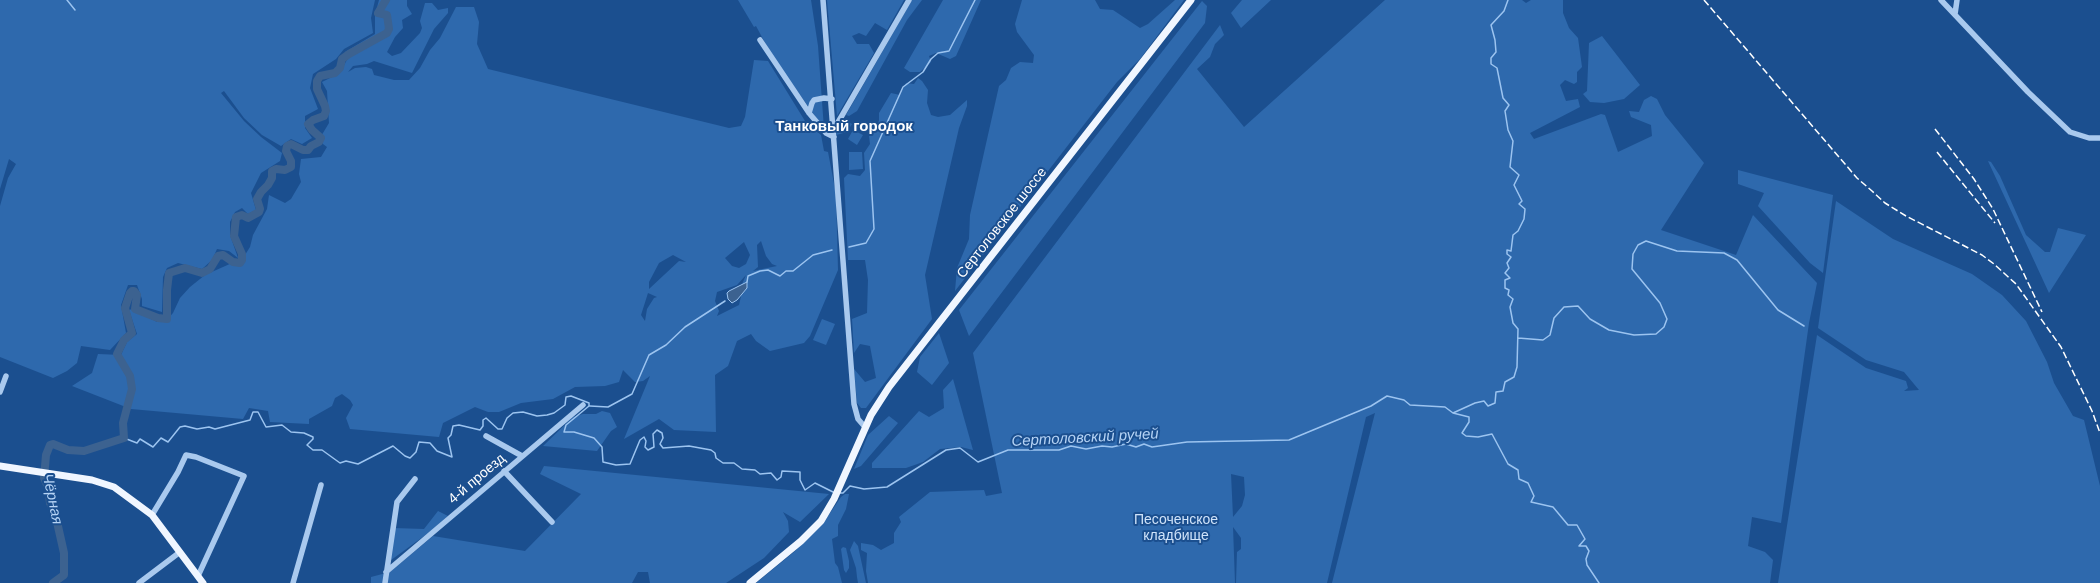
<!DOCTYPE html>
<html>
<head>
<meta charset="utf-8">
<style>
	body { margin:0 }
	canvas { display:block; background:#1b4f8f }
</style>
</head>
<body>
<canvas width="2100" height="583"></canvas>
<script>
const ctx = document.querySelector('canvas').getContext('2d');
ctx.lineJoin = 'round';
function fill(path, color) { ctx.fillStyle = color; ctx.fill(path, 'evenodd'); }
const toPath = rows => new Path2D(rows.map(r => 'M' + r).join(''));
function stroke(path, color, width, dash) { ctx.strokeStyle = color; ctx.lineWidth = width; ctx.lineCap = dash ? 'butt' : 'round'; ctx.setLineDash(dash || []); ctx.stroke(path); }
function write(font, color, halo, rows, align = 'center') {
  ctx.font = font + ' Arial,sans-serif'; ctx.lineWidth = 4; ctx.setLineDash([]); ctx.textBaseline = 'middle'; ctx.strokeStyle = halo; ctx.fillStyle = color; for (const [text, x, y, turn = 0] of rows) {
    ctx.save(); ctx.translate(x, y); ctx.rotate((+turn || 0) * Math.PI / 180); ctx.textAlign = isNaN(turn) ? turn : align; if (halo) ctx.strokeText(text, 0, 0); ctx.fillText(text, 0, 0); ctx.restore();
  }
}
fill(toPath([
	[0,0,375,0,371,18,373,33,344,49,336,59,313,74,310,88,318,109,305,116,305,128,312,138,302,144,291,139,281,146,262,135,244,118,224,91,221,93,244,121,261,137,282,153,280,161,261,173,251,193,256,210,248,214,242,208,235,212,230,222,230,235,238,258,229,251,217,249,212,260,202,269,178,263,167,268,163,277,162,312,142,306,142,299,137,285,128,285,121,305,126,333,110,350,81,346,77,363,67,371,53,378,0,357,0,206,8,178,16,164,9,159,0,189],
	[379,0,407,0,407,6,412,14,402,20,403,28,395,37,387,52,392,56,401,53,420,33,422,28,420,21,425,3,432,3,438,10,448,8,448,13,434,29,412,73,374,61,367,64,353,66,348,72,355,68,366,67,372,69,374,75,394,80,409,80,420,68,430,50,440,38,456,7,474,7,479,22,477,44,488,69,729,128,741,126,745,117,754,60,768,61,805,121,821,135,824,151,828,152,836,194,838,270,810,336,804,343,770,351,756,341,751,334,737,341,728,366,715,375,716,432,674,430,659,419,624,439,650,376,643,381,635,382,623,370,619,382,605,386,575,387,553,399,521,403,499,412,488,412,475,407,443,423,439,437,350,429,346,418,353,405,350,400,342,394,335,398,332,406,309,419,309,424,270,422,268,411,249,408,243,419,131,409,72,386,92,373,98,354,121,355,127,342,137,334,129,310,132,309,157,322,165,322,173,313,180,298,190,287,205,275,232,263,245,255,250,247,253,235,267,209,269,195,285,203,291,199,301,182,299,174,301,159,321,157,327,147,323,144,320,138,329,123,327,91,322,82,336,75,342,69,348,58,345,52,375,34,375,15],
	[761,241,766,256,772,264,777,266,753,271,758,267,757,245],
	[744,242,750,255,746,264,739,268,732,266,725,258],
	[673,255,686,262,679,261,649,289,649,282,659,263],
	[746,275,740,289,742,292,739,305,717,316,719,311,715,301,717,292,737,285],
	[648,293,657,297,654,298,647,309,645,321,641,315],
	[738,0,811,0,818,46,824,129,770,52,756,26,754,27],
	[827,0,904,0,887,30,875,23,866,36,859,33,852,36,857,44,869,44,874,53,837,116],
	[912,0,922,0,907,20,857,111,849,116,846,115],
	[943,0,981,0,956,56,950,59,936,53,929,56,931,62,920,72,910,72,904,68],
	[1022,0,1095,0,1100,9,1113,10,1140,28,1148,24,1175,0,1184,0,1140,59,1117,82,955,291,957,268,969,239,970,215,999,86,1006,80,1011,68,1020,62,1033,63,1034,55,1017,32,1015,24],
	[1242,0,1271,0,1241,28,1231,13],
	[1385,0,1522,0,1526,3,1531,0,1563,0,1563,13,1569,28,1578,38,1582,67,1577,72,1577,82,1574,84,1565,80,1560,85,1566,101,1578,99,1580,107,1530,133,1534,139,1601,114,1605,115,1618,152,1652,136,1651,125,1631,117,1629,111,1639,112,1644,100,1651,96,1657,99,1665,115,1704,163,1661,230,1736,255,1753,215,1817,283,1809,323,1781,523,1752,517,1748,546,1765,552,1773,560,1770,583,1332,583,1375,413,1366,417,1327,583,1236,583,1237,552,1241,549,1241,538,1233,527,1235,583,868,583,866,571,867,553,861,550,861,543,873,545,881,550,894,543,894,533,901,522,899,517,930,492,984,490,986,496,1002,493,973,353,1220,25,1224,35,1215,44,1210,57,1197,69,1244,127],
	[1231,474,1244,477,1245,495,1242,506,1233,517],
	[1202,1,1207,6,1205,23,969,336,959,310],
	[1602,36,1640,85,1624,99,1604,103,1590,102,1583,94,1587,91,1589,43],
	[918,78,922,81,928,90,927,103,931,115,938,117,950,115,967,100,967,106,959,128,925,275,932,319,866,408,861,408,857,403,854,369,865,382,876,378,870,346,860,344,854,353,852,319,867,313,868,280,865,260,848,260,844,178,848,174,860,176,865,170,864,153,870,144,869,136,879,121,879,113,891,93,900,95,906,83,914,84],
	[843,119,852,124,847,132,836,135,836,131],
	[853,130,863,135,857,145,848,139],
	[849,152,862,152,863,169,849,170],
	[1988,161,1991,162,2000,176,2026,235,2045,252,2050,252,2058,228,2086,235,2049,293],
	[1738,170,1833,195,1823,273,1810,263,1758,206,1764,193,1738,184],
	[1836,201,1893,239,1972,274,2002,295,2026,321,2047,362,2054,383,2073,416,2084,420,2100,486,2100,583,1778,583,1817,335,1866,368,1906,381,1908,388,1904,391,1919,390,1904,372,1866,360,1818,328],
	[822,319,835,324,826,345,813,340],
	[939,333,949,363,932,385,917,372,920,357],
	[953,379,973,450,961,447,940,449,923,462,906,468,872,468,872,463,919,411,929,417,944,408,943,390],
	[602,411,610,413,617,427,611,431,597,451,543,446,573,417,583,414,596,414],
	[889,416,898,423,861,466,854,469,868,435],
	[544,466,829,494,800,522,783,512,788,521,789,532,764,558,726,583,650,583,648,572,638,572,632,583,371,583,371,577,390,572,433,536,525,551,581,494,540,474],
	[845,494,849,494,846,509,838,525,838,536,832,539,835,563,838,567,842,583,756,583,794,552,826,519,841,497],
	[438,511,448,516,431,531,387,563,393,528,424,529],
	[854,541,858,546,866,583,858,583,857,577,856,568,850,550],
	[843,547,846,548,849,561,849,568,846,573,844,570,841,549]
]), '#2e69ad');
const water = toPath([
	[747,282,747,288,737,300,732,303,728,299,727,293,729,291,747,282]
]);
fill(water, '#3c6290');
stroke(water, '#9cc4f0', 1);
stroke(toPath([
	[67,0,75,10],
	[849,247,866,243,874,229,870,161,903,87,923,72,931,59,938,53,949,51,975,0],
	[747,282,748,276,760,271,768,270,780,276,786,271,793,271,813,255,832,250],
	[1518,338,1543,340,1550,335,1554,318,1564,307,1578,306,1590,319,1609,330,1634,335,1656,334,1664,327,1667,319,1660,303,1632,269,1633,254,1638,245,1646,241,1677,251,1724,253,1737,260,1778,310,1804,326],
	[590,406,608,407,632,394,649,355,666,345,685,327,725,301],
	[1453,413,1469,417,1469,422,1462,433,1466,436,1478,437,1492,434,1508,464,1518,470,1519,479,1528,483,1534,496,1531,502,1553,507,1568,525,1577,525,1585,539,1579,546,1586,546,1589,551,1586,559,1587,565,1599,583],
	[124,438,137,443,140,439,153,447,161,438,168,442,180,427,185,426,197,429,209,427,215,429,250,420,253,412,258,412,266,427,282,425,291,432,304,433,313,437,313,439,307,445,313,450,322,450,340,463,346,461,358,464,393,446,405,456,410,458,416,452,419,442,430,443,437,451,452,457,448,438,451,435,453,426,459,425,480,430,483,426,483,420,486,418,498,429,502,429,507,418,513,413,523,412,537,416,547,415,554,413,565,405,566,397,571,396,589,403,589,406,566,425,564,432,574,432,594,438,602,447,603,462,616,465,630,464,640,440,644,437,646,441,645,447,648,450,654,447,653,434,657,430,662,433,663,438,660,444,663,448,689,446,711,450,715,453,716,458,723,463,734,463,742,469,755,470,760,474,771,473,777,480,781,477,782,471,800,472,800,480,805,490,815,483,835,493],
	[839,493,843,493,850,486,864,489,887,487,946,450,960,448,978,462,1008,450,1059,450,1071,446,1086,449,1102,446,1112,447,1126,444,1136,447,1144,444,1152,447,1187,442,1289,440,1371,406,1387,396,1404,400,1410,405,1445,407,1453,413,1475,403,1484,401,1488,406,1495,403,1496,392,1503,391,1505,382,1514,377,1517,367,1518,329,1513,323,1510,307,1513,299,1508,295,1509,290,1505,288,1505,280,1510,278,1505,273,1509,268,1507,263,1511,257,1507,254,1507,250,1511,251,1513,235,1518,231,1524,219,1525,209,1519,204,1522,201,1514,185,1519,175,1510,167,1513,141,1508,130,1505,111,1509,105,1503,98,1497,68,1491,64,1491,58,1496,52,1495,40,1491,25,1504,11,1508,0]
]), '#9cc4f0', 1.5);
stroke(toPath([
	[53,583,64,575,64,553,55,513,50,503,48,487,44,478,46,455,50,445,53,444,68,450,84,451,124,438,123,423,132,389,130,376,117,354,124,340,132,333,125,308,130,293,132,291,134,291,137,295,135,309,158,318,167,319,167,290,169,273,185,268,202,273,210,269,218,256,223,255,233,262,240,263,242,260,242,254,234,236,236,217,242,215,248,218,259,212,260,209,257,199,261,192,268,185,272,178,272,171,276,169,285,170,291,167,291,161,286,151,287,146,291,144,303,150,308,150,311,146,319,142,321,138,312,130,308,124,313,120,324,116,326,111,325,106,317,89,317,81,320,76,335,73,340,68,342,59,349,54,387,33,389,29,387,15,378,13,386,0]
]), '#3c6290', 8);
stroke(toPath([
	[823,0,854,404,858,419,865,427],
	[1941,0,2028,92,2070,132,2089,138,2100,138],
	[1955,14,1957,0],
	[760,40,809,113,826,133,834,137],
	[809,113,812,103,814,100,824,98,832,99],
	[833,131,909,0],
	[0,392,6,376],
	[486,436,522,456],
	[504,471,552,522],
	[152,515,178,472,186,455,196,457,244,476,198,576],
	[386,572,583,405],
	[139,583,180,552],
	[293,583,321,485],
	[385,583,397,502,415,479]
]), '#a9c9ee', 5.5);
stroke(toPath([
	[0,466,92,480,114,487,152,515,203,583],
	[750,583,801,541,821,521,834,499,871,415,889,387,1191,0]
]), '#f0f6ff', 7);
stroke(toPath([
	[1704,0,1857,178,1872,191,1885,203,1906,216,1982,255,1994,264,2016,284,2061,347,2092,411,2100,433],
	[1935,129,1974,179,1993,209,2042,312],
	[1937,152,1995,223]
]), '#fff', 1.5, [7, 3]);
write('14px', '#fff', '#1b4f8f', [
	["Сертоловское шоссе",1002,223,-52],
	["4-й проезд",477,479,-40]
]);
write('14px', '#cfe3fa', '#1b4f8f', [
	["Песоченское",1176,520],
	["кладбище",1176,536]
]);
write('bold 15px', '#fff', '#1b4f8f', [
	["Танковый городок",844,127]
]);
write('italic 15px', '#b5d3f5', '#1b4f8f', [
	["Сертоловский ручей",1085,438,-3],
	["Чёрная",52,499,78]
]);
</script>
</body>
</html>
